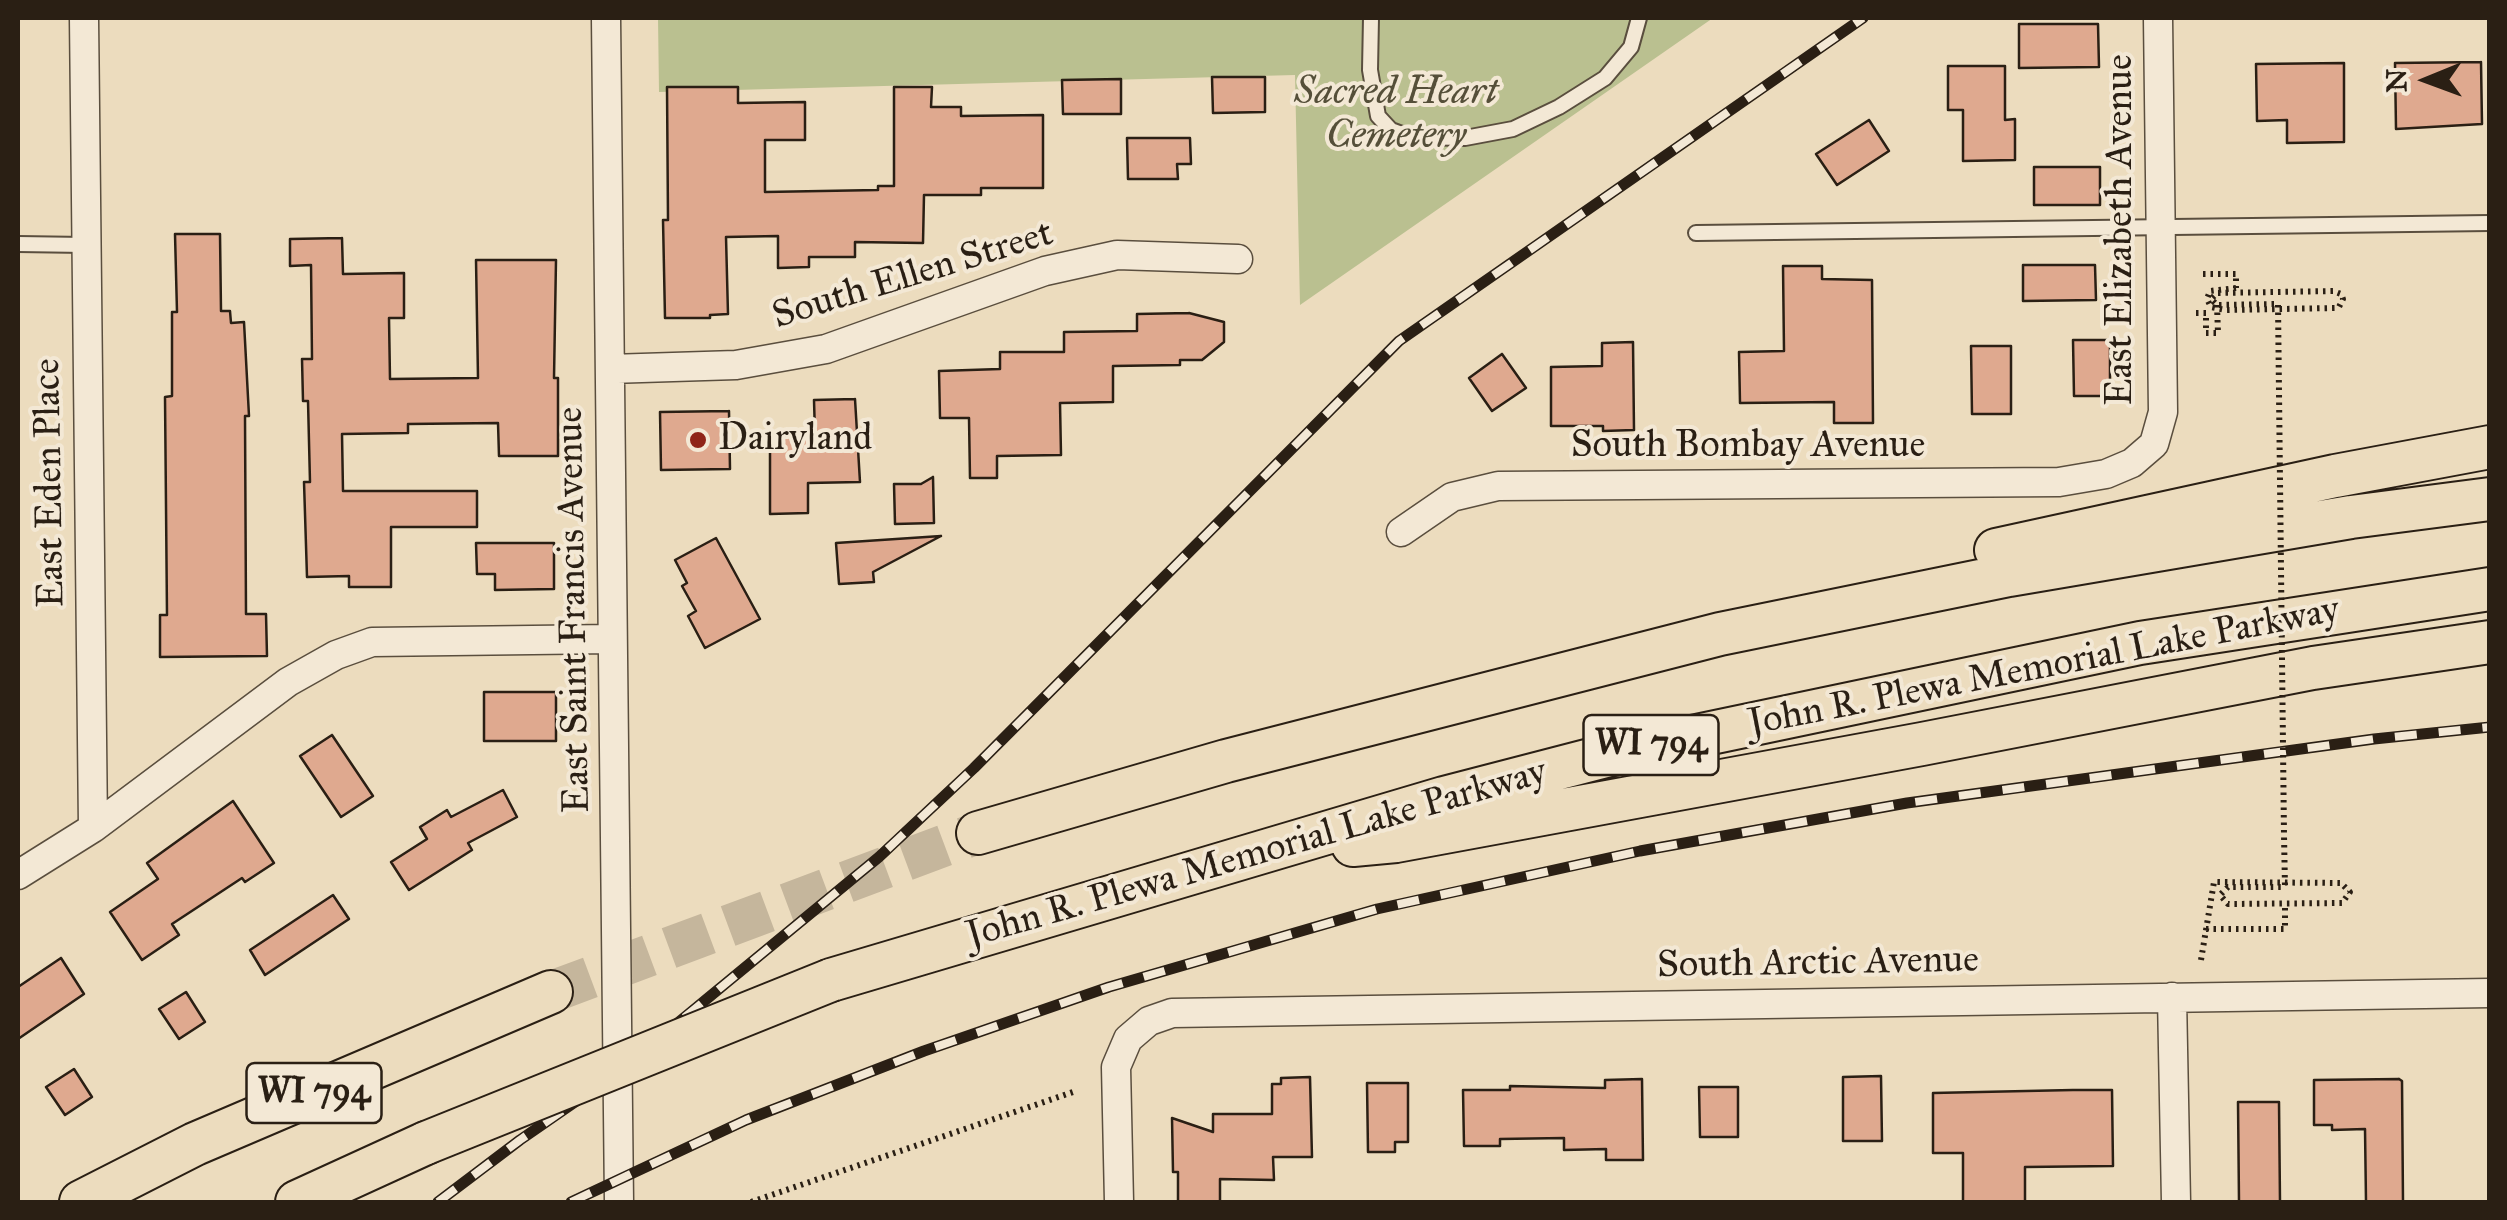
<!DOCTYPE html>
<html>
<head>
<meta charset="utf-8">
<style>
	body { margin:0 }
	#map { position:relative; width:2507px; height:1220px; overflow:hidden; background:#ecdcbe; font-family:"IM FELL Great Primer",serif }
	canvas { display:block }
	.frame { position:absolute; inset:0; border:20px solid #2a1f14; pointer-events:none }
	.north { position:absolute; left:2377px; top:30px; width:100px; height:100px; -webkit-text-stroke:8px #f3e8d5; paint-order:stroke; rotate:269deg; font-size:28px; font-weight:700; line-height:40px; text-align:center; color:#2a1f14 }
	.north::after { content:''; display:block; margin:auto; width:35px; height:45px; background:#2a1f14; clip-path:polygon(50% 0,100% 100%,50% 72%,0 100%) }
</style>
</head>
<body>
<div id="map">
<canvas width="2507" height="1220"></canvas>
<div class="frame"></div>
<div class="north">N</div>
</div>
<script>
const ctx = document.querySelector('canvas').getContext('2d');
ctx.lineJoin = 'round';
function fill(path, color) { ctx.fillStyle = color; ctx.fill(path, 'evenodd'); }
const toPath = rows => new Path2D(rows.map(r => 'M' + r).join(''));
function stroke(path, color, width, dash) { ctx.strokeStyle = color; ctx.lineWidth = width; ctx.lineCap = dash ? 'butt' : 'round'; ctx.setLineDash(dash || []); ctx.stroke(path); }
function write(font, color, halo, rows, align = 'center') {
  ctx.font = font + ' "IM FELL Great Primer",serif'; ctx.lineWidth = 8; ctx.setLineDash([]); ctx.textBaseline = 'middle'; ctx.strokeStyle = halo; ctx.fillStyle = color; for (const [text, x, y, turn = 0] of rows) {
    ctx.save(); ctx.translate(x, y); ctx.rotate((+turn || 0) * Math.PI / 180); ctx.textAlign = isNaN(turn) ? turn : align; if (halo) ctx.strokeText(text, 0, 0); ctx.fillText(text, 0, 0); ctx.restore();
  }
}
fill(toPath([
	[658,18,1713,18,1300,305,1295,75,659,92]
]), '#bac090');
const building = toPath([
	[2019,24,2098,24,2099,67,2019,68,2019,24],
	[2481,62,2482,124,2396,129,2395,63,2481,62],
	[2344,63,2344,142,2287,143,2287,120,2257,121,2256,64,2344,63],
	[1948,66,2005,66,2005,120,2015,119,2015,160,1963,161,1963,110,1948,110,1948,66],
	[1212,77,1265,77,1265,112,1213,113,1212,77],
	[1121,79,1121,114,1063,114,1062,80,1121,79],
	[667,87,738,87,738,103,805,102,805,140,765,140,765,192,878,190,878,186,894,186,894,87,932,87,931,107,961,107,961,116,1043,115,1043,188,981,188,981,195,924,195,923,243,855,242,855,257,809,257,809,267,778,268,778,236,726,237,728,314,710,315,710,318,665,318,663,220,668,220,667,87],
	[1869,120,1889,151,1837,185,1816,154,1869,120],
	[1127,138,1190,138,1191,164,1177,164,1178,179,1128,179,1127,138],
	[2034,167,2100,167,2100,205,2034,205,2034,167],
	[175,234,220,234,221,311,230,311,231,323,244,322,249,416,245,416,246,614,266,614,267,656,160,657,160,615,167,615,165,397,172,396,172,312,177,312,175,234],
	[342,238,343,274,404,273,404,318,389,318,390,379,478,378,476,260,556,260,554,378,558,378,558,456,499,456,498,423,408,424,408,433,342,434,343,491,477,491,477,527,391,527,391,587,349,587,349,576,307,577,304,482,310,482,308,401,303,401,302,359,312,359,311,265,290,266,290,239,342,238],
	[2023,265,2095,265,2096,300,2023,301,2023,265],
	[1783,266,1822,266,1822,279,1872,280,1873,423,1834,423,1834,402,1740,403,1739,352,1784,351,1783,266],
	[1189,313,1224,322,1224,342,1202,360,1180,360,1180,365,1113,366,1113,402,1060,403,1061,455,997,456,997,478,970,478,969,418,940,418,939,371,1000,369,1000,352,1064,352,1064,332,1137,331,1137,314,1189,313],
	[2073,340,2110,340,2110,396,2074,396,2073,340],
	[1633,342,1634,430,1603,431,1603,426,1551,426,1551,367,1602,366,1602,343,1633,342],
	[1971,346,2011,346,2011,414,1972,414,1971,346],
	[1502,354,1526,388,1492,411,1469,378,1502,354],
	[855,399,860,482,808,483,808,513,770,514,770,447,778,447,778,436,815,435,814,400,855,399],
	[729,411,730,469,661,470,660,412,729,411],
	[933,477,934,523,895,524,894,484,921,484,933,477],
	[941,536,873,572,874,582,839,584,836,543,941,536],
	[716,538,760,619,705,648,688,616,696,611,682,586,687,583,675,560,716,538],
	[476,543,554,543,554,589,495,590,495,574,477,574,476,543],
	[484,692,556,692,556,741,484,741,484,692],
	[332,735,373,796,341,817,300,756,332,735],
	[503,790,517,817,468,843,472,850,409,890,391,862,427,839,420,827,447,810,451,817,503,790],
	[233,801,274,863,245,882,242,878,172,924,179,935,142,960,110,912,158,879,147,863,233,801],
	[333,895,349,919,265,975,250,950,333,895],
	[61,958,84,994,18,1039,18,987,61,958],
	[186,992,205,1022,179,1039,159,1009,186,992],
	[74,1069,92,1097,65,1115,46,1087,74,1069],
	[1881,1076,1882,1141,1843,1141,1843,1077,1881,1076],
	[1310,1077,1312,1157,1273,1157,1274,1180,1220,1179,1220,1202,1178,1202,1178,1172,1173,1172,1172,1118,1213,1132,1213,1114,1272,1114,1272,1084,1281,1084,1281,1078,1310,1077],
	[1642,1079,1643,1160,1606,1160,1606,1149,1564,1150,1564,1138,1500,1139,1500,1146,1464,1146,1463,1090,1510,1090,1510,1086,1605,1088,1605,1080,1642,1079],
	[2399,1079,2402,1081,2403,1202,2366,1202,2365,1129,2332,1130,2332,1125,2314,1125,2314,1080,2399,1079],
	[1367,1083,1408,1083,1408,1142,1395,1142,1395,1152,1368,1152,1367,1083],
	[1699,1087,1738,1087,1738,1137,1700,1137,1699,1087],
	[2073,1090,2112,1090,2113,1166,2025,1167,2025,1202,1963,1202,1963,1153,1933,1153,1933,1093,2073,1090],
	[2238,1102,2279,1102,2280,1202,2239,1202,2238,1102]
]);
fill(building, '#dfa98f');
stroke(building, '#2a1f14', 2.5);
stroke(toPath([
	[551,992,978,833]
]), '#c5b69c', 42, [42, 21]);
const lane = toPath([
	[1371,18,1370,70,1378,116,1391,130,1410,137,1465,138,1513,129,1559,107,1605,78,1631,47,1639,18],
	[1696,233,2490,223],
	[18,244,85,245]
]);
const street = toPath([
	[84,18,93,828],
	[606,18,619,1202],
	[610,369,736,365,826,349,1045,271,1117,255,1238,259],
	[1401,532,1452,497,1498,486,2059,482,2106,474,2132,463,2154,444,2163,412,2158,18],
	[18,875,93,828,288,682,336,655,372,642,612,639],
	[2172,997,2176,1202],
	[1119,1202,1116,1067,1128,1039,1149,1021,1172,1013,2490,993]
]);
const primary = toPath([
	[1996,550,2335,476,2490,447],
	[978,833,1226,761,1720,634,2009,575,2351,517,2490,499],
	[1353,845,1396,841,1922,744,2313,668,2490,642],
	[831,980,1444,798,1625,751,2140,643,2490,589],
	[81,1202,195,1144,551,992],
	[297,1202,426,1143]
]);
stroke(lane, '#5a4e3e', 18);
stroke(street, '#5a4e3e', 31);
stroke(primary, '#2a1f14', 46);
stroke(toPath([
	[2203,274,2236,274,2236,288],
	[2196,313,2206,313,2206,333,2218,333,2217,305],
	[2206,929,2285,929,2285,903],
	[2201,960,2214,882,2341,883,2350,892,2342,903,2228,904,2220,895,2228,887,2285,887],
	[751,1202,1076,1091]
]), '#2a1f14', 6, [2.5, 5]);
stroke(lane, '#f3e8d5', 14);
stroke(street, '#f3e8d5', 28);
stroke(primary, '#ecdcbe', 42);
const rail = toPath([
	[438,1202,520,1140,617,1073,879,857,974,768,1399,341,1863,18],
	[571,1202,746,1120,924,1051,1109,987,1377,909,1640,851,1907,803,2374,739,2490,727]
]);
stroke(rail, '#2a1f14', 11);
stroke(rail, '#f3e8d5', 8, [22]);
const primaryBridge = toPath([
	[426,1143,831,980]
]);
stroke(primaryBridge, '#2a1f14', 46, []);
stroke(toPath([
	[2236,288,2210,291,2207,299,2211,307,2226,310,2335,308,2339,307,2343,299,2341,294,2333,291,2217,293,2211,299,2217,305,2278,304,2284,835,2285,887]
]), '#2a1f14', 6, [2.5, 5]);
stroke(primaryBridge, '#ecdcbe', 42);
for (const [x, y, r, color] of [
	[698,440,10,"#8f2418"]
]) { const dot = new Path2D(); dot.arc(x, y, r, 0, 2 * Math.PI); ctx.fillStyle = color; ctx.fill(dot); stroke(dot, '#f3e8d5', 4); }
for (const [x, y, w] of [
	[1651,745,135],
	[314,1093,135]
]) { const box = new Path2D(); box.roundRect(x - w / 2, y - 30, w, 60, 8); ctx.fillStyle = '#f3e8d5'; ctx.fill(box); stroke(box, '#2a1f14', 2.5); }
write('bold 35px', '#2a1f14', null, [
	["WI 794",1651,745],
	["WI 794",314,1093]
]);
write('italic 38px', '#554f39', '#f3e8d5', [
	["Sacred Heart",1396,94],
	["Cemetery",1396,138]
]);
write('38px', '#2a1f14', '#f3e8d5', [
	["East Elizabeth Avenue",2122,230,-90],
	["South Ellen Street",913,276,-17],
	["South Bombay Avenue",1748,447],
	["East Eden Place",51,483,-91],
	["East Saint Francis Avenue",575,610,-91],
	["John R. Plewa Memorial Lake Parkway",2044,668,-11],
	["John R. Plewa Memorial Lake Parkway",1257,855,-16],
	["South Arctic Avenue",1818,964,-1]
]);
write('38px', '#2a1f14', '#f3e8d5', [
	["Dairyland",718,440]
], 'left');
</script>
</body>
</html>
